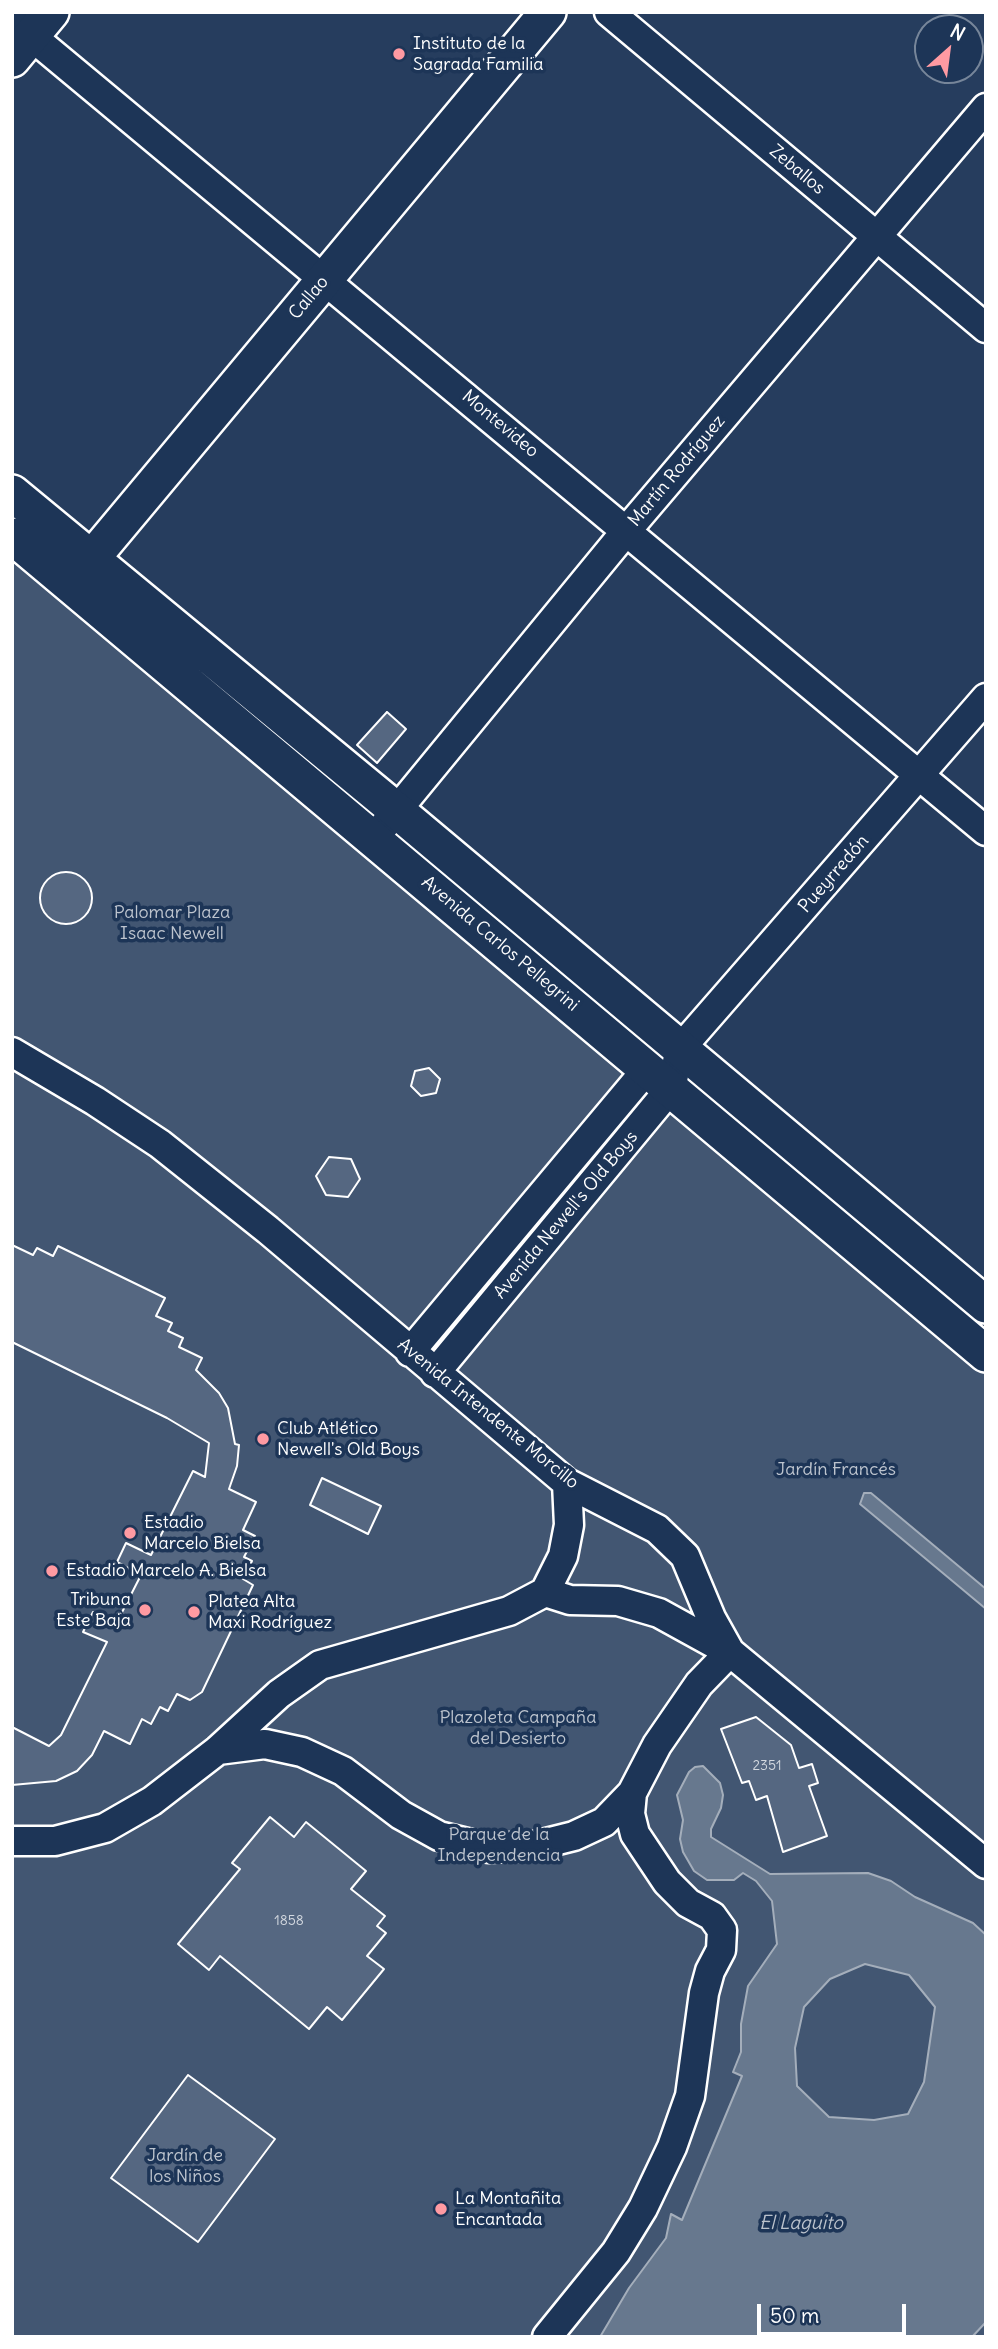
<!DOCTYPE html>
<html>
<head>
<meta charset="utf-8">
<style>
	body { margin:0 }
	#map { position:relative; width:998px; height:2349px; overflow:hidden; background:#263d5e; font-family:Delius,sans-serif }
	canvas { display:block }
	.frame { position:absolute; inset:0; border:14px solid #fff; pointer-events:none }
	.north { position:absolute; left:914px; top:14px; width:70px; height:70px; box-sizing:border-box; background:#1d3557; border:2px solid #77869a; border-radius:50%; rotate:28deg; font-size:19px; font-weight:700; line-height:28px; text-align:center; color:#fff }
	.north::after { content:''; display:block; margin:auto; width:24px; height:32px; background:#ff9aa2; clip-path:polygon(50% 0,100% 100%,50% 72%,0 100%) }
	.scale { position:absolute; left:757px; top:2304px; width:149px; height:32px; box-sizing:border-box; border:4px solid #fff; border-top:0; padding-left:9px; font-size:21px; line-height:24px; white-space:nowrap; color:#fff; -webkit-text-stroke:5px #1d3557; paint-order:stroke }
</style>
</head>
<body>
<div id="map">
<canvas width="998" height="2349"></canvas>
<div class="frame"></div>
<div class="north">N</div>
<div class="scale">50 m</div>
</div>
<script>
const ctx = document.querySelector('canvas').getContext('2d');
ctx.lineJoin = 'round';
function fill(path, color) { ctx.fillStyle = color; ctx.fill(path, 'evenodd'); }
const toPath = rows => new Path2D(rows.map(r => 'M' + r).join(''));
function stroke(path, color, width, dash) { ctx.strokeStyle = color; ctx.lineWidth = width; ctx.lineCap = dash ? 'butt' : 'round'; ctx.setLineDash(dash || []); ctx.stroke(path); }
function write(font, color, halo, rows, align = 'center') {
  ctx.font = font + ' Delius,sans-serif'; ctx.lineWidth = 7; ctx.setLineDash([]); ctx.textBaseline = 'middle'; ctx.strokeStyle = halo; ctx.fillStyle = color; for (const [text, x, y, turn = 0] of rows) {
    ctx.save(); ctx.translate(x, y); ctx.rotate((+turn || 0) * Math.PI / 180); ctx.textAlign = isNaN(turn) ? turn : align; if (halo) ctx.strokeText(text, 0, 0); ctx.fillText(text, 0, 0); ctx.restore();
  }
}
fill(toPath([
	[12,493,986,1305,986,2337,12,2337]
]), '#425672');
const water = toPath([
	[864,1493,871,1493,986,1589,986,1609,860,1504,864,1493],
	[703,1766,720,1783,723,1795,721,1808,711,1829,711,1837,770,1874,868,1873,891,1881,915,1897,973,1923,986,1935,986,2322,972,2337,600,2337,629,2288,666,2238,671,2214,682,2220,742,2076,733,2072,741,2052,741,2024,748,1986,777,1944,772,1901,756,1881,743,1873,734,1880,707,1880,694,1871,683,1852,680,1839,683,1820,677,1795,689,1772,695,1767,703,1766],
	[865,1964,909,1975,935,2007,924,2082,908,2114,874,2120,829,2117,797,2086,795,2048,804,2007,830,1979,865,1964]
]);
fill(water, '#67788e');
stroke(water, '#a4aebb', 2);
const building = toPath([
	[387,712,406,729,377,763,357,745,387,712],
	'40 898a26 26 0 1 1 52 0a26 26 0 1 1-52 0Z',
	[429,1068,440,1079,436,1093,421,1096,411,1086,415,1071,429,1068],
	[329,1157,351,1159,360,1179,348,1197,326,1195,316,1176,329,1157],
	[12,1245,33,1255,37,1248,53,1256,58,1246,165,1298,156,1316,172,1323,168,1331,183,1338,179,1347,202,1358,196,1370,219,1393,228,1408,235,1444,239,1445,237,1466,229,1489,256,1502,243,1530,255,1536,244,1557,252,1561,243,1579,253,1585,202,1692,190,1700,177,1694,168,1711,160,1707,151,1724,142,1719,130,1744,104,1731,92,1755,77,1771,56,1781,12,1785,12,1727,49,1746,61,1735,107,1642,83,1632,93,1612,116,1624,141,1575,117,1562,126,1543,151,1555,193,1471,205,1477,209,1443,167,1418,12,1342,12,1245],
	[322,1478,381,1506,368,1534,310,1505,322,1478],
	[756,1717,791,1745,799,1768,812,1764,818,1783,809,1786,827,1836,783,1852,767,1796,756,1800,749,1781,742,1783,721,1729,756,1717],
	[270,1817,294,1837,306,1822,366,1871,351,1889,385,1916,377,1926,386,1933,367,1956,384,1969,342,2020,327,2007,309,2029,220,1956,209,1970,178,1944,240,1869,232,1863,270,1817],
	[188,2075,275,2139,198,2242,111,2178,188,2075]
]);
fill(building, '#556781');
stroke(building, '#fff', 2);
const minor = toPath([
	[609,12,986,328],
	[12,20,986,831],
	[383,827,627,530,986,108],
	[12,1052,95,1101,160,1144,268,1230,567,1483,657,1529,685,1556,711,1618,730,1652,986,1864],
	[410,1352,648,1068],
	[435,1373,671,1088,680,1049,986,698],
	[545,1592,570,1600,618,1601,659,1613,728,1651],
	[218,1750,265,1744,302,1752,343,1771,401,1815,439,1836,488,1848,534,1846,574,1836,604,1822,632,1793],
	[12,1841,55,1841,105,1828,152,1801,218,1750,279,1694,320,1665,509,1611,545,1592,563,1556,569,1525,567,1483],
	[547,2337,616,2252,643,2208,672,2147,690,2096,704,1993,710,1971,721,1950,722,1930,712,1916,688,1903,667,1882,635,1834,630,1814,632,1793,657,1745,699,1684,730,1652]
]);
const major = toPath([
	[12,59,51,12],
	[12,493,396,810,986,1305],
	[12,536,986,1354],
	[77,576,548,12]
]);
stroke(minor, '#fff', 33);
stroke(major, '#fff', 40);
stroke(minor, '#1d3557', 28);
stroke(major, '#1d3557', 35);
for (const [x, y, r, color] of [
	[399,54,7,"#ff9aa2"],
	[263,1439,7,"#ff9aa2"],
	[130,1533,7,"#ff9aa2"],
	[52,1571,7,"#ff9aa2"],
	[145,1610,7,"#ff9aa2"],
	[194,1612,7,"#ff9aa2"],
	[441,2209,7,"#ff9aa2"]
]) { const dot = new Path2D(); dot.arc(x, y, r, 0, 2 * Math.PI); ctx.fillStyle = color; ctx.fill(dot); stroke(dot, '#1d3557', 2.5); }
write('14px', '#d4d9e0', null, [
	["2351",767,1766],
	["1858",289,1921]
]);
write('18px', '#fff', '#1d3557', [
	["Instituto de la",413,44],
	["Sagrada Familia",413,65],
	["Club Atlético",277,1429],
	["Newell's Old Boys",277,1450],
	["Estadio",144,1523],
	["Marcelo Bielsa",144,1544],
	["Estadio Marcelo A. Bielsa",66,1571],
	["Tribuna",131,1600,"right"],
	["Este Baja",131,1621,"right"],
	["Platea Alta",208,1602],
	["Maxi Rodríguez",208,1623],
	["La Montañita",455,2199],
	["Encantada",455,2220]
], 'left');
write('18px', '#fff', '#1d3557', [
	["Zeballos",797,170,40],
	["Callao",309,298,-50],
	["Montevideo",500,424,40],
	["Martín Rodríguez",677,471,-50],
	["Pueyrredón",834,874,-49],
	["Avenida Carlos Pellegrini",500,944,40],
	["Avenida Newell's Old Boys",566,1215,-50],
	["Avenida Intendente Morcillo",488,1414,39]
]);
write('18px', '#bdc4ce', '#1d3557', [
	["Palomar Plaza",172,913],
	["Isaac Newell",172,934],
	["Jardín Francés",836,1470],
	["Plazoleta Campaña",518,1718],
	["del Desierto",518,1739],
	["Parque de la",499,1835],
	["Independencia",499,1856],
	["Jardín de",185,2156],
	["los Niños",185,2177]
]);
write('italic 19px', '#bbc2cc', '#1d3557', [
	["El Laguito",801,2224]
]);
</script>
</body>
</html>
